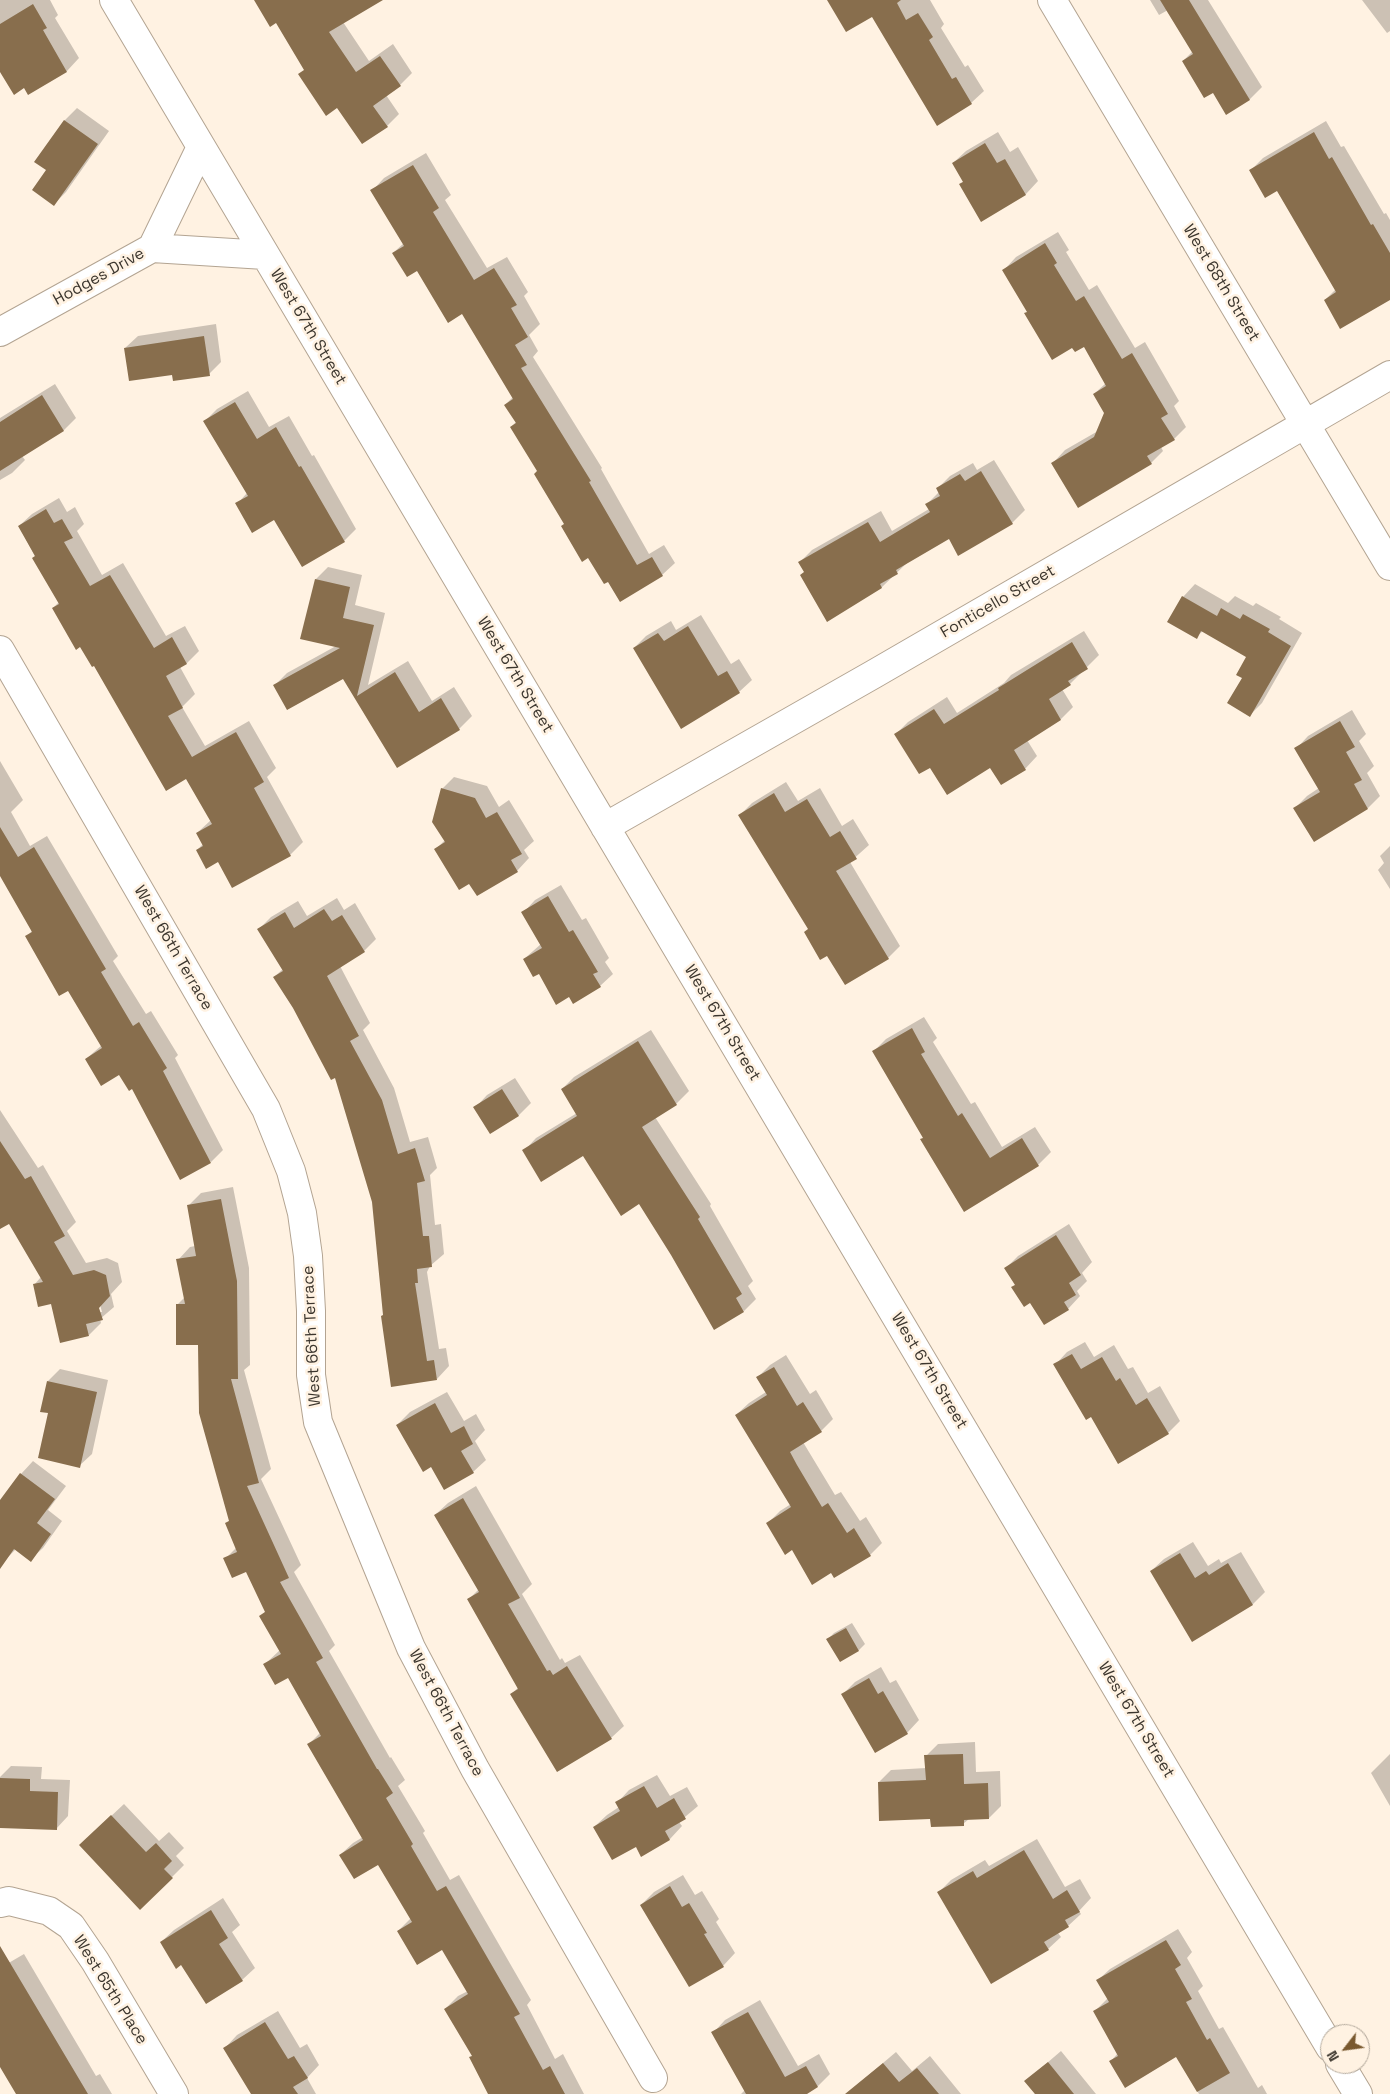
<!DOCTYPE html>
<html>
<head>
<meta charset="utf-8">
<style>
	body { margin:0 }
	#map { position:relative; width:1390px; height:2094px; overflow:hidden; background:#fff2e2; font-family:"Space Grotesk",sans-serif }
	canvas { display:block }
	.north { position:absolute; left:1320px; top:2024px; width:50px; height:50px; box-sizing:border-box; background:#fff2e2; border:1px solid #b1a79a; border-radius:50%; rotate:240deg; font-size:14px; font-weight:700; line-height:20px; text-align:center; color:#3c362e }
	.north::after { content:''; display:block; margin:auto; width:18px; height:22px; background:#79592f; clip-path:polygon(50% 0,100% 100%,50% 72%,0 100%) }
</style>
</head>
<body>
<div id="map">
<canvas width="1390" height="2094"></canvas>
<div class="north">N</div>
</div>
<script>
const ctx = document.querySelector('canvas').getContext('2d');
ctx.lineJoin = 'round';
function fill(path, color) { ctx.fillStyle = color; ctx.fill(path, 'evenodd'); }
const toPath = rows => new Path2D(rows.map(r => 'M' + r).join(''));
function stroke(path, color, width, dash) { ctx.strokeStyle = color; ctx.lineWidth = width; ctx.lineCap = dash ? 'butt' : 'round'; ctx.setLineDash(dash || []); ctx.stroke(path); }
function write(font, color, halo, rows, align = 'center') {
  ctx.font = font + ' "Space Grotesk",sans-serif'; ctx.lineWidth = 5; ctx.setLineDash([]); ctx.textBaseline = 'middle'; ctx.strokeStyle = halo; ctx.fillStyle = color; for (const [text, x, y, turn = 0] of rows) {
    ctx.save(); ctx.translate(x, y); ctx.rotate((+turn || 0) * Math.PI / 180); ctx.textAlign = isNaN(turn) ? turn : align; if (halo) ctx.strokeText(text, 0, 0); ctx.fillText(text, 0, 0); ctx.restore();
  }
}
fill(toPath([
	[0,0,50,0,58,15,55,18,79,58,67,71,29,93,25,86,0,70],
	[256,0,376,0,343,22,369,61,393,44,412,73,400,85,386,95,399,114,387,126,338,106,305,69,277,21],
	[831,0,930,0,944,24,941,28,965,67,968,65,984,91,971,103,873,15],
	[1150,0,1208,0,1262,87,1250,99,1227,113,1213,92,1183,61,1193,51,1168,10,1159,15],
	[1362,0,1390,0,1390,31,1387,33],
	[77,108,109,131,66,192,54,204,48,170,36,161,65,120],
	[1326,121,1341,147,1344,146,1384,214,1386,213,1390,220,1390,298,1325,300,1336,289,1277,190,1251,170,1263,158],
	[998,132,1010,152,1018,147,1038,181,1026,194,982,220,960,184,964,181,953,163,966,151],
	[426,153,451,195,445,200,487,268,507,257,528,292,524,296,540,324,529,335,538,351,533,357,602,468,601,469,649,554,664,545,675,563,662,575,620,601,608,581,565,524,538,471,511,427,516,422,505,405,513,397,463,312,417,269,393,253,404,243,372,191,384,178],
	[1058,232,1069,250,1066,252,1089,290,1097,285,1135,348,1145,342,1179,401,1174,406,1186,427,1174,439,1161,447,1163,451,1151,463,1053,463,1065,450,1098,431,1106,413,1094,394,1106,383,1084,345,1072,347,1028,311,1004,270,1016,257],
	[216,324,221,362,209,374,173,373,125,348,138,336],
	[55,384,76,418,64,430,22,456,25,460,12,473,0,480,0,418],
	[248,391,269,427,289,416,312,456,314,455,356,529,344,541,237,504,247,493,205,421,217,409],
	[994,460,1025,510,1012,523,959,554,949,537,909,561,882,587,827,620,800,562,812,550,881,511,892,531,929,509,927,504,939,492,937,489,950,476,973,463,977,470],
	[59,498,67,512,75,507,84,524,77,531,102,575,123,563,166,636,185,626,199,651,187,663,180,667,195,694,182,707,205,746,249,721,276,768,267,777,303,842,290,855,232,886,219,860,197,850,203,844,197,833,211,820,187,778,95,664,53,608,59,602,19,526,32,514],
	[328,567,362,575,355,605,385,613,368,685,408,661,432,701,454,687,472,716,459,729,398,766,344,677,275,685,287,673,336,646,316,579],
	[1195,584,1228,603,1235,596,1253,606,1256,603,1281,617,1279,619,1302,633,1262,703,1250,715,1244,678,1248,657,1203,631,1196,637,1169,621,1183,597],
	[701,615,731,664,739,659,752,680,739,692,634,648,646,636,671,621,676,630],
	[1084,631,1099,655,1070,684,1062,689,1073,707,1061,719,1027,740,1037,756,1025,769,990,766,930,766,896,734,908,722,947,697,957,713,1004,683,1011,675],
	[1352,710,1366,734,1359,741,1374,766,1367,773,1380,796,1368,808,1295,808,1307,796,1319,788,1296,749,1308,736],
	[0,761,23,800,11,812,30,846,47,836,118,956,113,961,146,1014,151,1011,178,1055,175,1058,223,1150,211,1162,120,1073,86,1059,102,1045,69,989,27,936,33,930,0,874],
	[454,777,487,786,499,807,509,800,534,841,524,850,529,858,517,871,470,883,436,849,445,840,442,789],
	[786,782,798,801,820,788,842,826,853,819,869,845,850,862,900,946,888,958,828,954,809,929,740,815,752,803],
	[1390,846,1390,889,1378,870,1384,863,1380,856],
	[561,885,582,920,586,918,609,958,605,962,613,974,600,986,569,995,524,959,541,944,523,913,535,900],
	[337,898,344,910,355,903,376,939,364,951,340,966,370,1023,363,1030,394,1088,410,1142,428,1137,437,1168,430,1175,435,1225,441,1224,444,1254,430,1266,427,1272,439,1349,446,1348,449,1366,437,1379,384,1314,373,1202,336,1076,274,977,283,969,259,929,271,917,298,901,307,916],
	[924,1017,937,1038,933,1042,971,1104,975,1102,1002,1147,1035,1127,1051,1152,1038,1165,965,1210,874,1051,886,1039],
	[651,1030,689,1091,676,1104,655,1117,711,1204,710,1206,753,1281,748,1286,756,1299,744,1311,672,1254,639,1203,583,1155,524,1151,536,1138,577,1113,562,1089,574,1077],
	[515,1078,531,1103,519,1115,490,1133,475,1108,487,1095],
	[0,1110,38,1168,43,1165,76,1222,67,1231,86,1263,107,1258,118,1263,122,1282,111,1294,114,1307,100,1319,101,1323,89,1335,34,1285,41,1277,10,1222,0,1224],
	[99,1301,102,1312,99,1312,97,1302],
	[233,1187,249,1268,250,1365,244,1370,271,1469,261,1479,301,1565,294,1572,335,1645,329,1651,390,1758,391,1757,405,1780,398,1786,425,1831,423,1833,450,1880,459,1875,531,2000,527,2005,555,2059,563,2054,584,2094,490,2094,473,2055,445,2009,458,1996,468,1991,443,1949,398,1931,411,1918,378,1863,340,1855,353,1843,363,1837,309,1744,321,1732,289,1676,265,1664,280,1650,261,1616,266,1611,247,1570,225,1559,237,1547,226,1524,230,1520,199,1343,177,1305,185,1297,178,1260,190,1247,195,1246,188,1206,201,1193],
	[1069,1224,1092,1262,1082,1273,1087,1281,1077,1291,1080,1296,1068,1309,1031,1301,1013,1287,1016,1284,1006,1268,1018,1256],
	[1085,1342,1094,1357,1114,1345,1128,1369,1133,1367,1148,1393,1160,1386,1180,1421,1168,1433,1092,1415,1055,1365,1067,1352],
	[786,1355,810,1394,816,1390,833,1419,821,1431,803,1442,809,1452,835,1495,841,1492,860,1521,866,1517,882,1543,870,1555,832,1571,792,1549,767,1524,780,1511,791,1504,736,1415,749,1403,766,1392,757,1378,770,1365],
	[60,1369,108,1380,92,1454,79,1466,48,1381],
	[447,1392,464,1421,476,1414,485,1430,475,1441,486,1460,473,1472,432,1465,397,1425,410,1412],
	[33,1461,66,1486,48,1510,62,1521,43,1548,30,1560,16,1549,5,1560,0,1556,0,1502,21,1474],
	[476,1486,532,1584,522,1594,560,1660,562,1658,565,1663,580,1655,624,1726,611,1738,558,1771,511,1694,519,1687,469,1599,479,1589,435,1515,448,1503],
	[1193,1542,1208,1566,1219,1559,1221,1563,1241,1552,1265,1592,1253,1604,1193,1640,1151,1571,1164,1559],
	[852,1623,865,1644,859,1650,840,1661,828,1639,834,1633],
	[881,1667,890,1683,896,1680,919,1720,907,1733,843,1694,855,1682],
	[975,1742,976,1772,1000,1771,1001,1806,989,1818,969,1819,963,1824,932,1818,879,1782,891,1770,926,1768,926,1756,938,1744],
	[1390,1754,1390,1806,1371,1773],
	[11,1766,42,1767,41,1779,70,1780,68,1816,56,1829,0,1827,0,1777],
	[657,1775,670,1796,687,1787,698,1806,679,1822,682,1826,670,1839,642,1855,636,1845,594,1827,607,1815,619,1807,617,1803,629,1790],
	[124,1804,159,1841,169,1832,184,1848,176,1856,184,1865,172,1877,93,1833],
	[1037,1839,1065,1887,1080,1879,1091,1898,1079,1911,1081,1914,1068,1926,1058,1933,1061,1937,1048,1949,939,1892,951,1880,985,1860,989,1866],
	[683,1875,695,1895,702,1891,719,1919,716,1922,735,1953,723,1966,641,1905,654,1892],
	[223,1898,240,1925,232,1932,255,1968,242,1980,182,1964,161,1942,174,1930],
	[1178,1929,1192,1952,1187,1958,1203,1986,1198,1991,1219,2029,1223,2027,1258,2088,1262,2085,1267,2094,1199,2094,1177,2055,1111,2061,1118,2053,1094,2012,1108,1998,1098,1980,1110,1969],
	[24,1954,96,2076,100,2074,112,2094,42,2094,0,2065,0,1968],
	[760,2000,798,2066,819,2054,830,2074,818,2086,804,2094,741,2094,745,2090,713,2033,725,2020],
	[278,2011,300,2048,307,2044,319,2065,307,2078,316,2094,252,2094,225,2048,237,2035],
	[1061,2051,1096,2094,1035,2094,1026,2081],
	[896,2052,912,2071,930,2056,961,2094,865,2094,857,2085]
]), '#0003');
fill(toPath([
	[254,0,383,0,329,32,356,72,380,56,401,86,373,106,388,127,362,144,337,108,326,116,298,74,304,70,276,23,270,27],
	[827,0,901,0,897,3,906,20,918,13,933,37,929,40,952,79,956,77,972,104,937,126,872,17,846,32],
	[1160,0,1189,0,1250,100,1226,115,1213,93,1204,98,1182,61,1193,54],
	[33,4,47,28,43,30,67,72,28,95,24,88,14,95,0,72,0,24],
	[64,120,98,144,54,206,32,190,46,170,34,162],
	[1314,132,1329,159,1332,157,1371,225,1373,224,1390,253,1390,300,1340,329,1324,300,1336,292,1277,191,1265,198,1249,170],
	[985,143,997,163,1005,159,1026,195,981,222,959,184,963,182,952,163],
	[413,165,439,208,433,212,474,280,494,268,517,305,511,308,528,337,515,345,527,365,521,368,591,481,589,482,637,565,652,557,663,576,620,602,608,582,604,584,588,558,582,562,561,526,564,524,534,474,537,471,510,427,516,423,504,405,513,399,462,314,448,323,417,271,407,277,392,253,404,246,370,190],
	[1045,243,1057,263,1054,265,1076,301,1084,296,1122,359,1132,353,1168,414,1161,418,1175,440,1147,456,1152,464,1078,508,1051,463,1094,437,1104,413,1093,394,1106,386,1084,347,1075,352,1072,348,1052,360,1024,313,1027,312,1002,270],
	[204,336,210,376,173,381,172,375,129,381,124,348],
	[42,395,64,431,0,471,0,422],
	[235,402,257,439,276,427,299,467,301,466,345,542,302,567,274,520,252,533,235,503,248,496,203,421],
	[981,471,1013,524,958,556,949,539,896,570,898,574,880,584,882,588,827,622,800,575,804,572,798,562,868,522,880,542,930,512,925,504,940,496,936,488,960,474,965,481],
	[46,509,54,523,62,519,73,538,64,542,90,586,110,575,154,648,172,637,187,664,166,676,183,708,168,716,192,757,236,732,264,782,254,788,291,856,232,888,218,862,206,869,196,850,203,846,196,833,212,824,186,779,166,791,94,666,92,667,80,647,76,650,52,608,59,604,32,558,35,556,18,526],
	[315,579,350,587,343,618,374,625,357,696,395,672,419,712,441,698,460,730,397,768,343,679,287,710,273,685,340,648,300,639],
	[1182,596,1217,616,1221,608,1240,619,1243,614,1270,629,1268,632,1291,646,1250,717,1227,703,1242,678,1236,675,1246,657,1201,631,1197,639,1167,622],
	[688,626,718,676,727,671,740,693,681,729,633,648,658,633,664,641],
	[1072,642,1088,669,1068,681,1071,685,1049,699,1061,720,1014,750,1026,770,1001,785,990,768,947,795,930,768,919,774,894,734,934,709,944,724,999,690,998,688],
	[1340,721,1355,747,1346,752,1362,780,1354,784,1368,809,1314,842,1293,808,1320,792,1294,748],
	[441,788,475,798,486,818,497,812,522,854,511,860,518,872,477,896,469,884,459,890,434,849,445,842,432,822],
	[774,793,785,812,807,799,830,837,840,831,857,859,836,871,889,959,845,985,827,956,820,960,804,932,808,929,738,815],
	[0,827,18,857,34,847,106,969,101,972,133,1026,139,1022,167,1068,163,1071,211,1163,180,1180,132,1089,129,1091,119,1075,101,1086,85,1059,102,1048,68,991,59,996,25,936,32,932,0,876],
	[548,896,569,932,573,930,598,972,593,974,601,987,573,1004,569,997,556,1005,539,974,533,977,523,959,542,948,521,912],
	[324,909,332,921,342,915,365,952,327,976,359,1036,350,1041,382,1100,398,1154,415,1148,425,1181,417,1183,423,1236,429,1236,432,1267,417,1269,418,1283,415,1283,427,1361,434,1360,437,1380,391,1387,381,1316,383,1315,372,1202,335,1078,331,1080,293,1008,273,977,283,971,257,929,285,912,294,928],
	[912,1028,925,1052,921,1054,958,1116,962,1113,990,1158,1022,1138,1039,1166,964,1212,920,1139,923,1138,872,1051],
	[638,1041,677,1105,642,1127,700,1217,698,1219,742,1294,736,1298,744,1312,714,1330,671,1255,639,1204,621,1216,583,1156,541,1182,522,1150,577,1116,561,1089],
	[502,1089,519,1116,490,1134,473,1107],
	[0,1141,25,1179,31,1176,65,1236,54,1242,73,1275,94,1270,106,1275,110,1296,99,1308,103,1320,86,1324,89,1336,60,1343,51,1304,38,1307,33,1284,43,1282,9,1224,0,1229],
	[221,1199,237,1281,238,1379,231,1379,259,1483,247,1486,289,1578,280,1582,323,1658,316,1662,377,1769,378,1769,393,1793,386,1798,413,1844,411,1846,437,1891,446,1886,520,2014,514,2017,543,2070,550,2066,565,2094,488,2094,469,2057,472,2056,444,2009,468,1994,442,1950,417,1965,397,1931,412,1922,378,1865,354,1879,339,1855,363,1840,307,1744,321,1736,288,1678,275,1685,263,1664,281,1654,259,1616,265,1612,246,1572,232,1578,223,1558,237,1552,225,1523,229,1521,199,1413,198,1345,176,1345,176,1304,185,1304,176,1259,196,1256,187,1205],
	[1056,1235,1081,1275,1069,1283,1076,1295,1064,1302,1069,1310,1044,1325,1030,1303,1024,1307,1011,1287,1015,1285,1004,1268],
	[1072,1354,1081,1369,1102,1357,1116,1381,1120,1378,1136,1405,1147,1398,1169,1434,1118,1464,1091,1417,1086,1420,1053,1364],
	[774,1367,797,1406,803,1402,822,1432,790,1452,797,1465,822,1507,828,1503,847,1533,854,1528,871,1556,834,1578,831,1573,812,1585,792,1550,785,1555,766,1523,791,1507,735,1415,767,1395,756,1377],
	[47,1381,97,1392,80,1468,38,1458,48,1413,40,1412],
	[435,1403,451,1433,464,1426,473,1444,461,1451,474,1473,444,1490,431,1467,423,1472,396,1425],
	[20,1473,55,1499,37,1523,51,1534,31,1562,14,1549,0,1569,0,1500],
	[463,1498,520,1598,508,1604,547,1671,550,1670,553,1675,567,1666,612,1739,557,1772,510,1694,518,1689,467,1599,479,1592,434,1515],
	[1180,1553,1195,1578,1206,1571,1209,1575,1228,1563,1253,1605,1192,1642,1150,1571],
	[846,1628,859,1651,840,1662,826,1639],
	[869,1678,878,1694,883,1691,908,1734,875,1753,841,1694],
	[963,1754,964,1784,988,1783,989,1819,964,1820,964,1826,931,1827,930,1819,879,1821,878,1782,926,1780,924,1755],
	[0,1778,30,1779,30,1791,58,1792,57,1830,0,1828],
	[644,1786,657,1808,674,1798,686,1819,665,1831,670,1840,641,1857,636,1847,612,1860,593,1827,620,1811,615,1802],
	[111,1815,146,1852,156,1843,172,1861,164,1869,173,1878,140,1910,79,1845],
	[1024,1850,1053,1899,1067,1890,1080,1912,1065,1920,1069,1927,1044,1942,1049,1950,991,1984,937,1892,973,1871,977,1878],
	[670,1886,682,1907,689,1903,707,1933,704,1934,724,1967,689,1987,640,1905],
	[211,1910,228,1938,219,1944,243,1981,206,2004,181,1965,176,1969,160,1942],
	[1166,1940,1181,1965,1175,1969,1192,1999,1186,2002,1207,2040,1210,2038,1230,2073,1197,2092,1176,2057,1125,2088,1109,2061,1118,2056,1093,2011,1109,2002,1096,1980],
	[0,1946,88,2094,16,2094,0,2067],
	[748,2012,785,2077,806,2066,818,2087,807,2094,746,2094,711,2032],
	[265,2022,288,2059,294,2056,308,2078,293,2087,298,2094,251,2094,223,2048],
	[1048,2062,1074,2094,1035,2094,1024,2081],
	[883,2063,899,2082,917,2068,939,2094,845,2094]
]), '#886e4d');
const minor = toPath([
	[114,0,1330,2047],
	[1052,0,1390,566],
	[152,248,201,147],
	[0,332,152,248,265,255],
	[0,650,266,1109,291,1171,302,1213,308,1256,311,1311,311,1375,318,1422,411,1648,475,1769,653,2078],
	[605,827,874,674,1390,375],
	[0,1903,9,1901,49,1911,71,1926,95,1961,174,2094],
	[1340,2064,1358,2094]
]);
stroke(minor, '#b3a492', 30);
stroke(minor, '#fff', 28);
write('16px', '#3c362e', '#fff2e2', [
	["Hodges Drive",99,277,-29],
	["West 68th Street",1221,283,59],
	["West 67th Street",308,327,59],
	["Fonticello Street",998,602,-30],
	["West 67th Street",515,675,59],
	["West 66th Terrace",173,948,60],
	["West 67th Street",722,1023,59],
	["West 66th Terrace",312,1336,-93],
	["West 67th Street",929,1371,59],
	["West 66th Terrace",446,1713,62],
	["West 67th Street",1136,1720,59],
	["West 65th Place",110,1990,58]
]);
</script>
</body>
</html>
